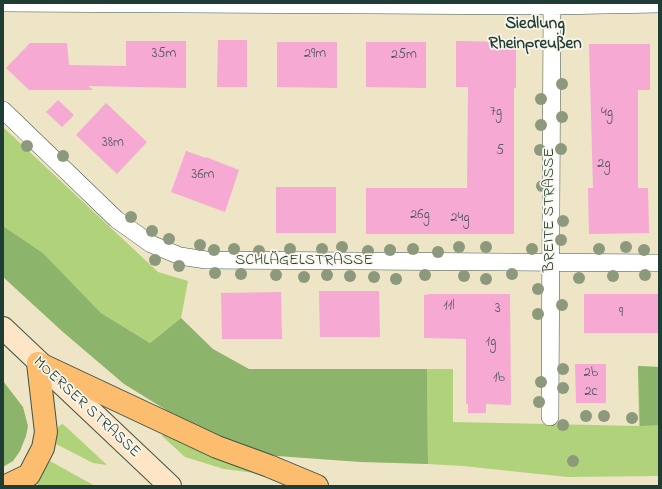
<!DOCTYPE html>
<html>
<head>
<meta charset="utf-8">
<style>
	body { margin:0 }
	#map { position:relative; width:662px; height:489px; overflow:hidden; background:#eee4c6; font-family:"Indie Flower",sans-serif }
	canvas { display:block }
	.frame { position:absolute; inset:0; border:4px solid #1f3d34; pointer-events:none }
</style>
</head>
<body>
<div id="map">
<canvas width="662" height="489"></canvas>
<div class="frame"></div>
</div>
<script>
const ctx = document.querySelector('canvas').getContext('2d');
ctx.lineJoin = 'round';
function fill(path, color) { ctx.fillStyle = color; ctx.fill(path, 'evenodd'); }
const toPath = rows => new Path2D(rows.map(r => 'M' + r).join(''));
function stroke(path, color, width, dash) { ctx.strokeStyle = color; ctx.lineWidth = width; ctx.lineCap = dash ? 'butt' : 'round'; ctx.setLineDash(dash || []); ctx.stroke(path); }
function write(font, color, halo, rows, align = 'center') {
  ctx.font = font + ' "Indie Flower",sans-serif'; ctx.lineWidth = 3.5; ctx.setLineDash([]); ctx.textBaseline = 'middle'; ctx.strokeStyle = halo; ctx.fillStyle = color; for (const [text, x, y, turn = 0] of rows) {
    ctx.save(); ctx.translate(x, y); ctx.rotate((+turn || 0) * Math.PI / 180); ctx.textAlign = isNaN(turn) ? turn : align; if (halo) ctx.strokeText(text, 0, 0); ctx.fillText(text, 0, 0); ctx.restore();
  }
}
fill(toPath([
	[3,127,158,272,188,281,181,318,150,343,101,313,43,253,3,226],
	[638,366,659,367,659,476,567,477,463,466,428,464,427,369,453,369,453,422,639,426],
	[62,424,64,425,107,465,93,463,56,444,58,427],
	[163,433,203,453,254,473,224,469,185,457,162,436],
	[50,461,95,486,39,486,36,481]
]), '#b0d27a');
fill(toPath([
	[3,226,43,253,101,313,150,343,181,318,213,349,249,369,427,369,428,464,361,462,263,455,197,429,124,384,63,332,3,277],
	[638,366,659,367,659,425,640,426],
	[3,381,23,407,28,426,26,436,20,451,13,461,3,467]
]), '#8cb46a');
fill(toPath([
	[218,40,247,40,247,87,217,87],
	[126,41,186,41,186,88,88,86,93,90,29,90,6,68,30,43,67,43,69,65,126,66],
	[456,41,516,42,516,88,514,88,514,234,366,234,366,188,467,188,468,87,456,87],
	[277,42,337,42,337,88,277,87],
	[366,42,426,42,426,88,366,87],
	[589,44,650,44,650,90,638,90,638,188,648,188,649,233,589,234,588,188,593,188],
	[58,100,74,115,62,127,46,112],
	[106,103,147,142,117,174,76,135],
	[186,151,206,158,206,157,239,170,225,212,171,192],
	[276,187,336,187,336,233,276,233],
	[319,291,379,291,380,337,320,337],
	[281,292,282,339,222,339,221,293],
	[430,294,510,294,511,405,486,404,486,413,468,413,468,404,466,404,466,339,424,338,424,295],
	[584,294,659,294,659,333,584,333],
	[575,364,606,364,606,403,576,403]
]), '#f5a9d3');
const street = toPath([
	[3,3,552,6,659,4],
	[3,110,116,219,151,244,180,256,206,260,659,263],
	[550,417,552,3]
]);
const secondary = toPath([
	[3,328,170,486]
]);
const primary = toPath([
	[38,363,217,447,269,466,317,486],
	[6,486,29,475,43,448,46,432,38,363]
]);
stroke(street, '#3e564a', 18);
stroke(secondary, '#3e564a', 24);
stroke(primary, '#3e564a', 24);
stroke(street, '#fff', 17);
stroke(secondary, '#fee5c5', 22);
stroke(primary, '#fcbd6f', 22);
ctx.fillStyle = '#8c997d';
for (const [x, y] of [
	[562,84],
	[541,99],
	[562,117],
	[541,125],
	[27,146],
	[561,149],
	[540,150],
	[63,156],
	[542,186],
	[131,217],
	[563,221],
	[152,231],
	[169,239],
	[561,240],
	[200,245],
	[342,247],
	[459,247],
	[486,247],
	[626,247],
	[234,249],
	[290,249],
	[322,249],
	[413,249],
	[532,249],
	[599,249],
	[214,250],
	[390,250],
	[644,250],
	[259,251],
	[368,251],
	[438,252],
	[155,260],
	[179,266],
	[215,273],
	[241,274],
	[512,274],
	[276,275],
	[327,275],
	[425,275],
	[645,275],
	[350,276],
	[464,276],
	[613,276],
	[304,277],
	[374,277],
	[579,278],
	[396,279],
	[486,279],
	[538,289],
	[562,305],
	[538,314],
	[563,369],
	[541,382],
	[563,388],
	[539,402],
	[586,416],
	[604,416],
	[632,418],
	[563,425],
	[573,461]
]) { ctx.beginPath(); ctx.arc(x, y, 6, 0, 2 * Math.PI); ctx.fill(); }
write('14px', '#54585c', null, [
	["35m",164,55],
	["29m",315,55],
	["25m",404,56],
	["7g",496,113],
	["4g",607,114],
	["38m",113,144],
	["5",500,152],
	["2g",604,165],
	["36m",203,176],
	["26g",420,216],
	["24g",460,219],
	["11l",449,307],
	["3",498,310],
	["9",621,314],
	["1g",491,343],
	["2b",591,374],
	["1b",499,379],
	["2c",591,393]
]);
write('16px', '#1f3d34', '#fbf7ec', [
	["BREITE STRASSE",550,210,-90],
	["SCHLÄGELSTRASSE",304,261],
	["MOERSER STRASSE",86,408,43]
]);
write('bold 17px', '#1f3d34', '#fbf7ec', [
	["Siedlung",535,25],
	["Rheinpreußen",535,45]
]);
</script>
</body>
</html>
